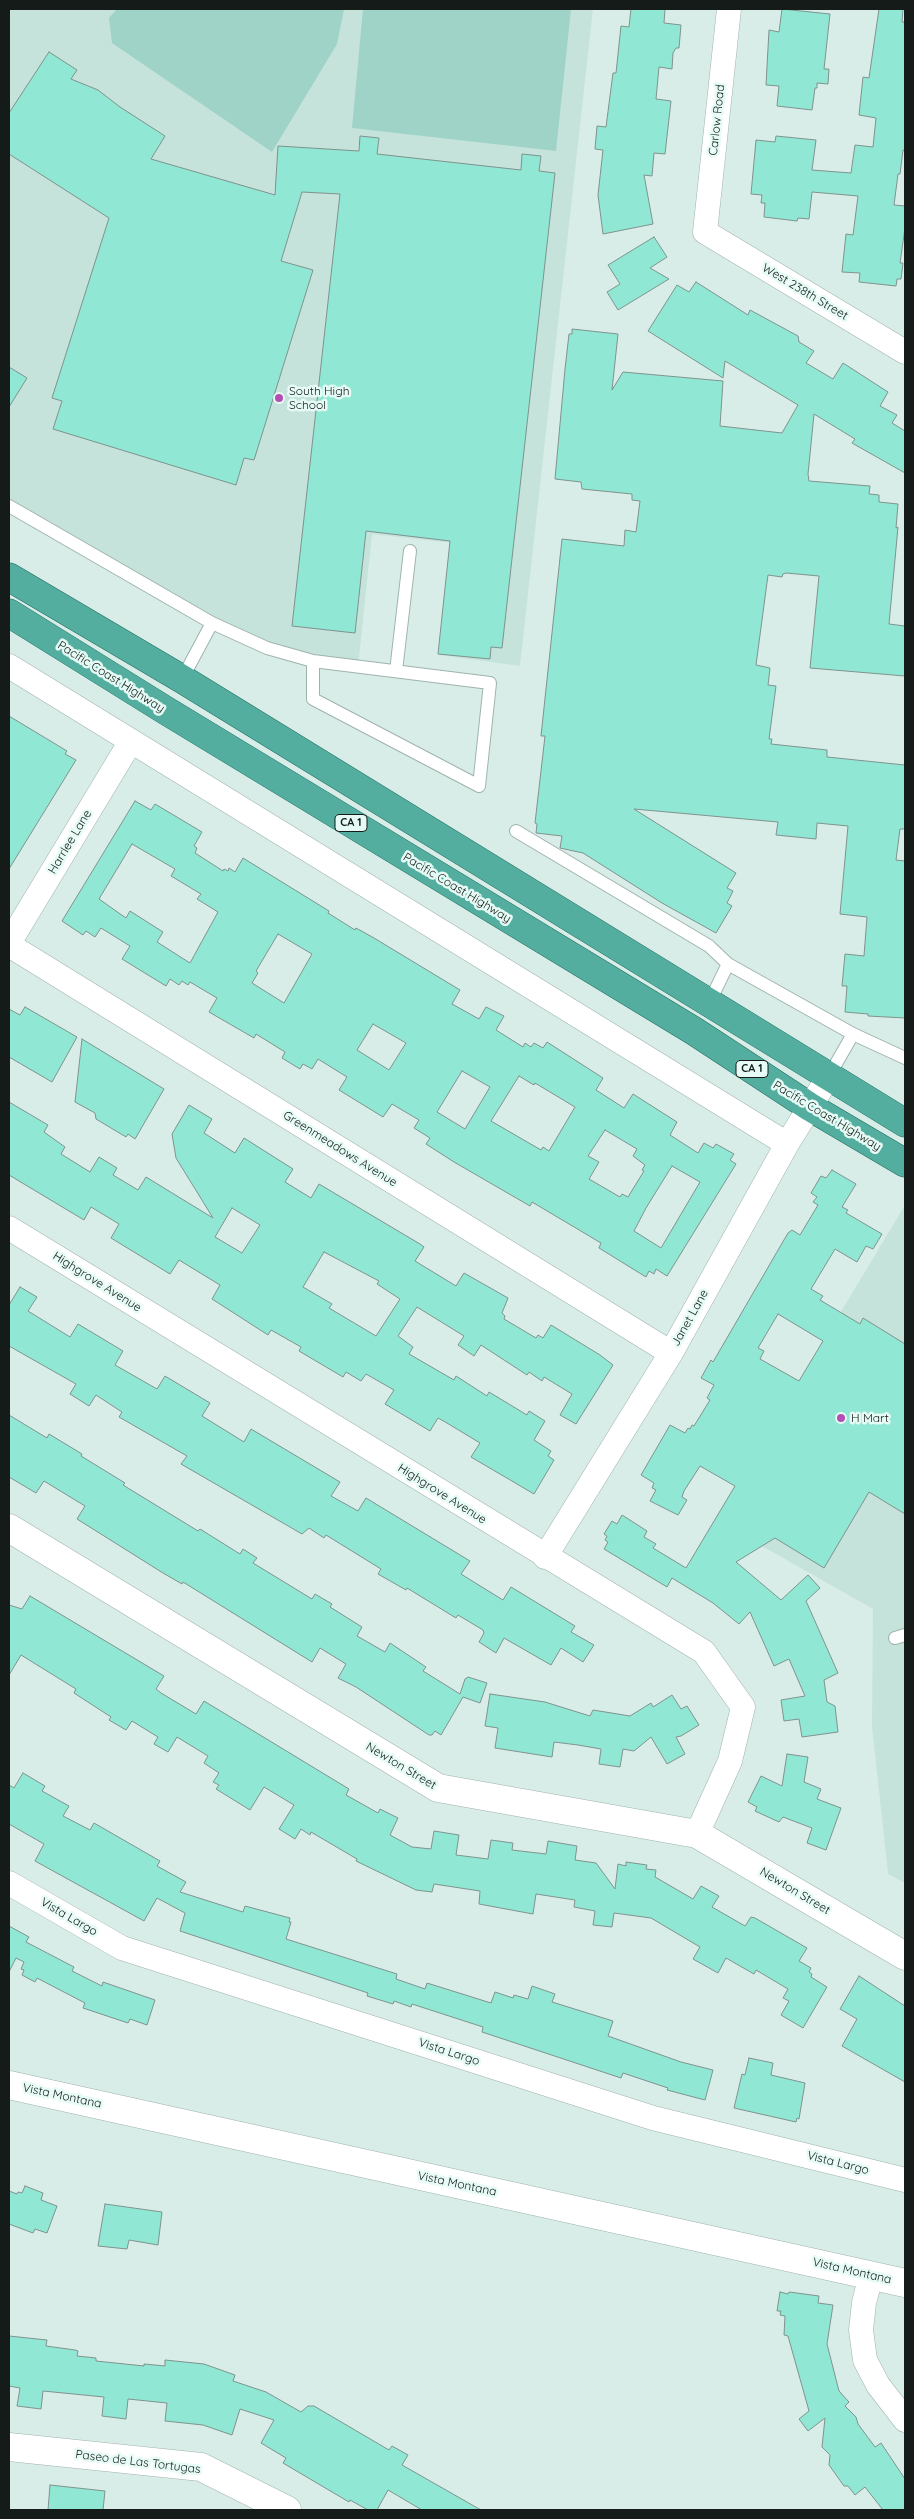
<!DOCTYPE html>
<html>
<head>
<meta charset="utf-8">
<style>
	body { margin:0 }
	#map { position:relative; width:914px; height:2519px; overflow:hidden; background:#d8ede8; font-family:Quicksand,sans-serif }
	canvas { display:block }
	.frame { position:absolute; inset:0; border:10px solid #141b19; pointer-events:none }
</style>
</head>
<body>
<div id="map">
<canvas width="914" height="2519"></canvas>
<div class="frame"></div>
</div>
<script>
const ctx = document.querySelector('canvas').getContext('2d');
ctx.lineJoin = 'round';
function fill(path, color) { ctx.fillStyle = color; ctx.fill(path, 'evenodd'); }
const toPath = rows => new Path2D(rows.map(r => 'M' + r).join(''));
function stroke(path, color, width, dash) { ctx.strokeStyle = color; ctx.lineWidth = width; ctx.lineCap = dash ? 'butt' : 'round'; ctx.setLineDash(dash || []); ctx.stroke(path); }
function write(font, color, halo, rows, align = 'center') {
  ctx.font = font + ' Quicksand,sans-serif'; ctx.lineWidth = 5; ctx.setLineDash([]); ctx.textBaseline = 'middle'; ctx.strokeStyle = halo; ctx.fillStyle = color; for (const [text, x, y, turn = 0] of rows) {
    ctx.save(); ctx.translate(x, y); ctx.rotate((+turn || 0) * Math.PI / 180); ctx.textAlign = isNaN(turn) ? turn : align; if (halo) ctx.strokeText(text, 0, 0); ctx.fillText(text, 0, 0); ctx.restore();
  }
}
fill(toPath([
	[9,9,593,9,520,666,440,655,453,543,372,534,358,667,313,661,212,623,9,506],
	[905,1205,905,1883,888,1874,872,1726,873,1609,716,1520]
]), '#c5e3db');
fill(toPath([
	[117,9,344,9,337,44,272,152,112,43,109,18],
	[363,9,571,9,556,151,352,128]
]), '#9fd3c7');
const building = toPath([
	[631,9,665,9,664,23,681,25,679,48,676,48,673,53,672,69,659,67,656,99,671,101,665,154,654,153,652,176,644,175,653,224,603,234,598,195,603,150,595,149,597,126,606,127,613,73,616,73,621,26,629,27,631,9],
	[782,9,830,14,824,69,829,69,828,84,817,83,817,88,815,88,812,110,777,106,779,86,766,85,769,30,779,32,782,9],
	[879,9,903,9,902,22,905,22,905,151,903,150,900,174,898,174,894,205,905,206,905,228,900,263,903,263,901,279,897,279,896,286,859,282,860,273,842,272,846,234,853,235,858,196,812,192,809,219,798,218,797,221,764,217,765,203,761,203,762,195,751,194,756,140,775,142,776,136,816,140,812,170,851,173,855,145,873,147,876,118,859,115,863,77,869,78,879,9],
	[49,52,77,70,71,79,98,90,120,107,165,136,151,159,275,195,278,146,359,151,360,136,379,138,377,154,521,170,522,154,541,156,539,171,555,173,502,648,491,647,490,659,438,654,450,541,366,531,355,633,292,626,340,194,302,192,281,261,313,270,254,460,244,458,236,485,53,429,62,401,52,398,109,218,9,154,9,113,49,52],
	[654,237,667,257,650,268,669,279,618,310,607,292,620,284,608,265,654,237],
	[696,282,748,315,750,310,798,336,799,342,814,351,806,363,833,379,843,363,888,392,880,406,897,415,892,423,905,431,905,473,852,443,855,439,814,414,808,474,809,481,870,486,869,494,879,495,879,502,898,504,896,528,898,527,889,624,905,626,905,676,810,668,819,576,786,573,783,574,782,577,768,575,756,665,770,668,768,685,776,686,769,739,772,739,771,744,827,750,827,757,905,765,905,829,900,829,896,860,905,861,905,1018,868,1016,868,1014,845,1012,847,986,842,986,845,954,864,956,867,917,840,914,848,826,817,823,816,839,776,835,778,822,634,809,736,873,727,888,733,891,727,903,732,906,716,933,662,903,583,853,560,848,562,836,536,833,537,824,535,823,545,736,541,736,562,539,624,546,625,530,636,532,640,501,632,500,632,494,582,489,581,482,555,479,565,369,569,334,572,334,572,329,618,334,612,390,623,372,723,381,720,426,782,433,798,405,725,361,723,378,648,331,677,285,689,292,696,282],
	[9,367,27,378,9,407,9,367],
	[9,716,67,751,65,754,76,760,9,869,9,716],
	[135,801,151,810,155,804,202,832,194,846,197,848,195,853,223,871,224,869,228,871,229,868,235,872,243,858,329,911,328,913,355,930,356,928,374,938,460,990,452,1004,479,1019,486,1007,504,1016,496,1030,523,1047,525,1043,531,1047,534,1043,543,1048,547,1042,603,1078,596,1090,624,1108,633,1094,677,1122,670,1135,698,1153,704,1143,713,1148,716,1144,734,1154,730,1160,736,1164,667,1276,656,1269,654,1274,649,1271,646,1277,599,1248,601,1243,532,1202,530,1206,454,1162,426,1144,430,1138,414,1128,419,1120,392,1104,383,1117,339,1090,347,1077,318,1059,312,1069,303,1064,300,1069,282,1058,285,1052,256,1034,254,1038,209,1012,217,998,190,982,188,985,182,981,179,985,170,979,166,986,122,959,130,946,101,928,95,937,86,931,83,935,62,921,135,801],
	[132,844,175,869,171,876,201,894,197,899,218,912,190,963,157,942,163,932,130,911,126,918,99,899,132,844],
	[278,934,312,954,284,1003,252,983,258,973,256,971,278,934],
	[373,1024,406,1043,389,1070,357,1050,373,1024],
	[462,1071,490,1087,465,1129,437,1112,462,1071],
	[519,1076,534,1085,535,1083,575,1107,549,1151,543,1147,541,1150,491,1121,519,1076],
	[605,1130,637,1149,633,1156,645,1165,642,1170,644,1171,628,1197,622,1194,620,1197,589,1179,599,1162,588,1156,605,1130],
	[672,1166,700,1182,661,1248,634,1231,646,1208,672,1166],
	[25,1007,77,1037,52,1082,9,1057,9,1009,20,1015,25,1007],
	[82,1039,164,1089,135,1139,128,1134,126,1137,96,1119,95,1113,75,1102,82,1039],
	[9,1102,48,1125,44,1132,65,1147,61,1154,90,1172,99,1157,117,1168,113,1175,138,1190,146,1177,213,1218,176,1158,172,1134,189,1105,212,1119,204,1133,235,1153,244,1138,293,1169,285,1182,311,1198,319,1184,420,1244,424,1247,415,1261,456,1286,464,1273,508,1298,502,1313,505,1316,504,1319,536,1338,538,1335,543,1338,551,1325,600,1355,613,1365,576,1424,560,1415,572,1394,544,1377,542,1381,529,1372,527,1375,481,1345,474,1356,458,1345,464,1336,417,1307,398,1336,413,1347,409,1354,454,1380,456,1376,487,1396,489,1392,527,1415,529,1411,545,1421,534,1440,551,1451,548,1456,554,1460,534,1494,471,1457,480,1443,447,1423,438,1418,430,1431,385,1404,394,1390,366,1374,361,1381,346,1372,343,1377,299,1351,301,1347,271,1330,268,1335,212,1299,220,1285,179,1260,170,1274,111,1238,119,1224,91,1207,84,1220,9,1175,9,1102],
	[232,1208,260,1225,242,1253,215,1237,232,1208],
	[324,1252,379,1281,377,1284,400,1299,376,1336,329,1308,332,1304,303,1287,324,1252],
	[832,1170,856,1184,842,1207,848,1210,846,1213,882,1234,873,1249,866,1246,857,1262,835,1249,811,1289,823,1296,820,1300,860,1324,863,1318,905,1344,905,1514,869,1492,824,1568,775,1538,736,1562,781,1600,808,1575,820,1588,806,1601,838,1673,824,1680,827,1702,835,1706,838,1732,802,1737,799,1719,784,1721,781,1700,805,1696,789,1659,774,1666,750,1612,739,1624,713,1603,672,1578,667,1587,604,1549,608,1542,605,1540,607,1536,604,1534,612,1521,617,1524,622,1515,647,1531,644,1537,656,1544,653,1548,686,1568,735,1486,700,1466,684,1491,682,1497,687,1500,678,1515,650,1501,656,1490,652,1488,654,1483,641,1475,670,1425,685,1433,688,1428,690,1429,692,1425,694,1426,710,1400,707,1398,714,1385,701,1378,711,1360,713,1362,788,1233,792,1230,800,1235,818,1205,813,1202,817,1197,811,1193,821,1176,826,1178,832,1170],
	[778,1314,823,1341,799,1381,760,1359,764,1351,758,1348,778,1314],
	[20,1287,37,1297,28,1311,70,1337,78,1324,123,1351,115,1365,157,1389,165,1376,210,1403,202,1416,244,1442,251,1429,340,1482,331,1496,358,1511,366,1498,470,1561,461,1574,477,1584,503,1600,511,1587,575,1626,571,1632,594,1645,583,1662,561,1648,551,1665,504,1638,496,1653,479,1642,484,1633,483,1630,458,1615,456,1618,407,1588,406,1590,378,1574,381,1569,326,1535,324,1538,309,1528,302,1534,181,1464,187,1456,119,1417,122,1412,96,1395,89,1406,70,1394,76,1384,9,1346,9,1305,20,1287],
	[9,1415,47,1438,49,1434,82,1454,81,1456,125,1483,123,1485,198,1531,200,1529,240,1554,243,1549,257,1558,253,1563,312,1599,315,1594,332,1604,330,1607,362,1627,357,1636,385,1652,390,1643,426,1667,423,1671,460,1694,465,1679,468,1677,487,1683,480,1703,463,1697,441,1735,435,1731,432,1735,429,1735,356,1687,338,1678,346,1664,320,1648,312,1662,183,1582,182,1584,163,1573,77,1519,85,1506,44,1481,36,1493,9,1477,9,1415],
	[30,1596,164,1676,156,1689,161,1693,196,1714,204,1701,349,1789,346,1795,378,1813,380,1809,398,1818,390,1835,412,1847,431,1849,434,1831,459,1835,456,1855,488,1859,491,1840,513,1843,512,1850,546,1854,548,1841,577,1846,575,1860,596,1863,615,1889,618,1864,626,1866,626,1862,647,1865,646,1869,656,1870,655,1877,693,1899,701,1886,719,1896,712,1907,745,1926,751,1917,755,1918,807,1948,799,1961,811,1968,809,1972,812,1974,811,1977,827,1987,803,2028,781,2015,789,2001,783,1998,788,1989,756,1970,754,1974,726,1958,718,1973,693,1959,700,1947,651,1918,614,1913,612,1927,593,1925,595,1911,574,1907,575,1900,536,1894,533,1914,479,1904,480,1891,434,1884,432,1892,416,1890,356,1861,357,1859,311,1832,310,1835,301,1829,295,1839,279,1829,294,1805,264,1787,250,1810,216,1789,219,1785,213,1782,219,1773,204,1763,208,1756,177,1737,168,1752,154,1744,158,1737,132,1721,126,1730,109,1720,111,1717,74,1693,76,1689,21,1655,9,1675,9,1605,22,1609,30,1596],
	[490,1694,545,1702,590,1716,593,1710,630,1716,651,1703,653,1707,672,1695,681,1709,687,1706,699,1725,681,1736,676,1737,685,1754,667,1764,651,1737,634,1751,623,1749,620,1767,599,1764,601,1749,578,1745,554,1742,552,1757,495,1748,498,1728,485,1726,490,1694],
	[787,1754,808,1757,804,1782,821,1789,817,1799,841,1808,826,1850,807,1843,812,1828,783,1817,779,1822,755,1811,757,1807,748,1802,761,1776,782,1786,787,1754],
	[23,1773,45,1786,42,1791,69,1806,63,1816,90,1830,94,1823,160,1861,157,1866,186,1882,180,1892,243,1912,245,1906,290,1918,289,1922,291,1922,286,1939,397,1974,396,1979,425,1989,427,1983,491,2003,495,1992,513,1998,514,1995,528,1999,532,1986,555,1994,552,2002,613,2021,608,2036,681,2062,713,2070,705,2100,667,2090,668,2088,623,2073,621,2078,482,2032,483,2027,412,2004,411,2007,394,2001,393,2004,367,1996,368,1993,180,1931,185,1913,157,1898,144,1921,35,1861,44,1844,9,1824,9,1785,14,1788,23,1773],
	[9,1926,29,1937,26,1942,74,1967,72,1971,102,1986,103,1982,155,2000,147,2025,130,2019,128,2023,83,2008,85,2003,37,1978,35,1982,22,1975,24,1970,21,1969,24,1962,16,1958,9,1972,9,1926],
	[859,1976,905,2006,905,2082,842,2046,857,2019,840,2009,859,1976],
	[749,2058,773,2063,771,2075,805,2083,799,2119,797,2118,796,2122,734,2108,742,2074,745,2075,749,2058],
	[25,2186,43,2193,41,2200,57,2206,47,2233,35,2229,33,2233,9,2224,9,2191,17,2194,18,2192,22,2193,25,2186],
	[105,2204,162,2212,158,2245,129,2240,127,2249,98,2246,105,2204],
	[780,2292,788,2294,789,2292,819,2296,818,2303,833,2305,827,2344,839,2391,849,2402,845,2406,856,2417,858,2424,875,2447,881,2443,905,2479,905,2510,883,2510,865,2487,855,2495,848,2486,844,2486,829,2465,830,2455,822,2447,825,2418,808,2431,799,2419,809,2411,788,2336,784,2335,785,2316,780,2315,781,2311,777,2311,780,2292],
	[9,2336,47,2340,46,2346,75,2350,78,2351,77,2356,96,2358,96,2361,144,2366,144,2364,165,2366,165,2360,204,2364,235,2375,233,2381,266,2392,301,2412,308,2406,314,2406,389,2450,392,2446,408,2455,402,2465,481,2510,422,2510,388,2490,377,2510,368,2510,350,2500,349,2502,283,2463,286,2458,261,2443,274,2420,240,2409,232,2435,203,2425,165,2421,167,2403,128,2399,126,2419,102,2416,104,2397,43,2391,41,2409,17,2406,20,2388,9,2386,9,2336],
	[50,2485,105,2491,103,2510,48,2510,50,2485]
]);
fill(building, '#90e7d4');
stroke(building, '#7f938e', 1);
const service = toPath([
	[9,506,212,623,267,648,313,661,490,683,479,786,313,699,313,661],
	[396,671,410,551],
	[182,679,212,623],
	[516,831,709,946,728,964,709,1003],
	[728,964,853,1034,905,1058],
	[829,1076,853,1034],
	[895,1638,905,1635]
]);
const minor = toPath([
	[729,9,705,232,905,352],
	[9,666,787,1144],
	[9,943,131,741],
	[9,945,671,1353],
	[9,1228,704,1652,743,1707,730,1761,697,1834],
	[545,1557,671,1353,787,1144,829,1076],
	[9,1883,122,1948,653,2118,905,2180],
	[871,2275,864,2303,861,2330,865,2360,878,2385,905,2420]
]);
const tertiary = toPath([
	[9,1528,438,1788,697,1834,905,1956],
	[9,2085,905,2283],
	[9,2447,201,2467,287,2510]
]);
const trunk = toPath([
	[9,577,182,679,905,1123],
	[9,613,165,710,694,1031,810,1107,905,1163]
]);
stroke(service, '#9fb3ae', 14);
stroke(minor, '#9fb3ae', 25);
stroke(tertiary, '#9fb3ae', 29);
stroke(trunk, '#216e60', 29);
stroke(service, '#fff', 12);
stroke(minor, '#fff', 24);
stroke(tertiary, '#fff', 28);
stroke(trunk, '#53ae9f', 28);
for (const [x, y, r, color] of [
	[279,398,5,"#b44eb2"],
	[841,1418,5,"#b44eb2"]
]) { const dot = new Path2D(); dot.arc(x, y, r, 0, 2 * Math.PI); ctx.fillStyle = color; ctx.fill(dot); stroke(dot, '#e6fbf5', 2); }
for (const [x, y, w] of [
	[351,823,32],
	[752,1069,32]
]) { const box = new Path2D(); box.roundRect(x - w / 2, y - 8.5, w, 17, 4); ctx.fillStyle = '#e6fbf5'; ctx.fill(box); stroke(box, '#141b19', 1); }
write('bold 11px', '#141b19', null, [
	["CA 1",351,823],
	["CA 1",752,1069]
]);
write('12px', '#141b19', '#e6fbf5', [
	["Carlow Road",717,120,-84],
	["West 238th Street",805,292,31],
	["Pacific Coast Highway",111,677,32],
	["Harrlee Lane",70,842,-59],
	["Pacific Coast Highway",457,888,31],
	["Pacific Coast Highway",827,1116,31],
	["Greenmeadows Avenue",340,1149,32],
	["Highgrove Avenue",97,1282,32],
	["Janet Lane",690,1318,-61],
	["Highgrove Avenue",442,1494,32],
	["Newton Street",401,1766,31],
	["Newton Street",795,1891,31],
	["Vista Largo",69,1917,30],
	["Vista Largo",449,2052,18],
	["Vista Montana",62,2096,12],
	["Vista Largo",838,2163,14],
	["Vista Montana",457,2184,12],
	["Vista Montana",852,2271,13],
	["Paseo de Las Tortugas",138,2462,7]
]);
write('12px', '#141b19', '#e6fbf5', [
	["South High",289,391],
	["School",289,405],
	["H Mart",851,1418]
], 'left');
</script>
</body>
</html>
